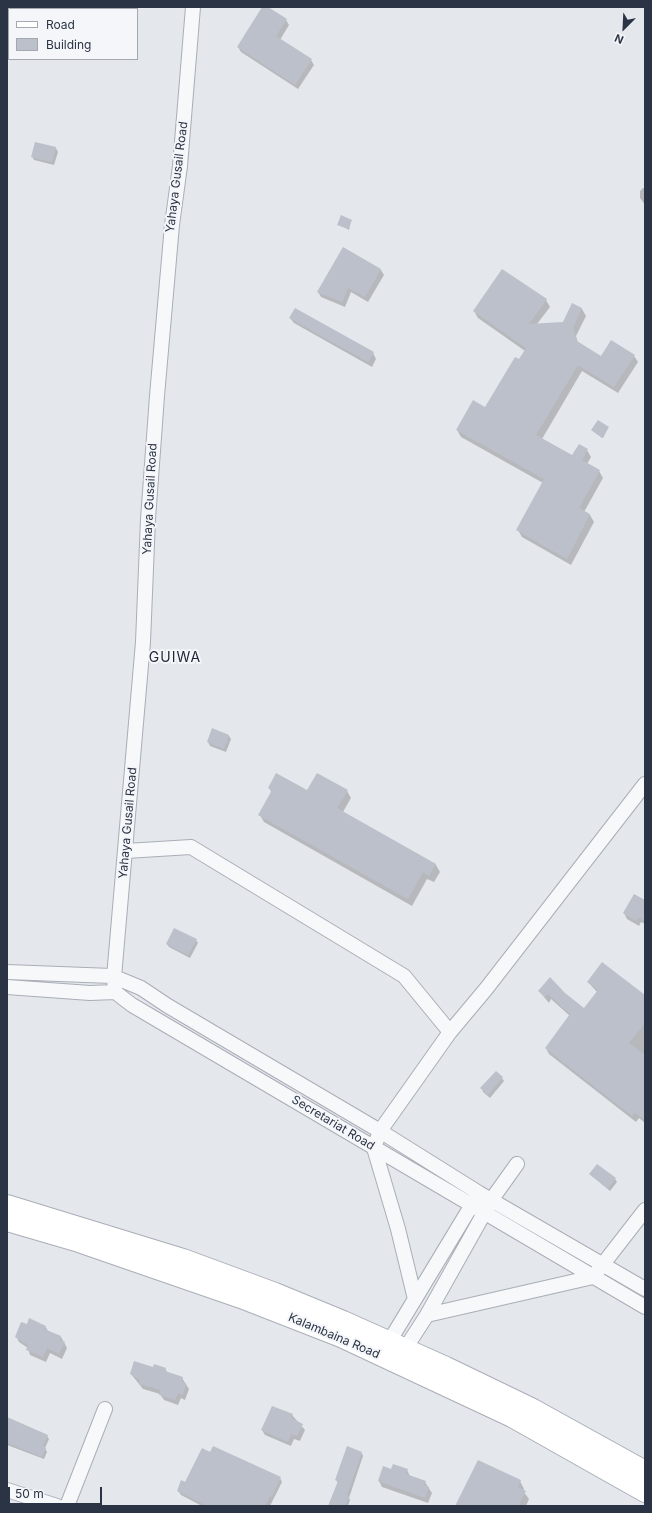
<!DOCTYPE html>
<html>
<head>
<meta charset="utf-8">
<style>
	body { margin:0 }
	#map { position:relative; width:652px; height:1513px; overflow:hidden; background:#e4e7ec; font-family:Inter,sans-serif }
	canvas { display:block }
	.frame { position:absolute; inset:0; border:8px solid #2b3445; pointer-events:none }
	.legend { position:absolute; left:8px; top:8px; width:130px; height:52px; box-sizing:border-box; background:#f4f6f9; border:1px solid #a4a8b1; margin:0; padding:5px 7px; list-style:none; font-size:12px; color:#2b3445 }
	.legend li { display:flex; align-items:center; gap:8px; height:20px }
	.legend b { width:20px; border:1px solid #a4a8b1 }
	.north { position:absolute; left:604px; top:8px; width:40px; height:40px; -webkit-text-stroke:3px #f4f6f9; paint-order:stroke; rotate:204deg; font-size:11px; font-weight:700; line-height:16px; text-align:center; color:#2b3445 }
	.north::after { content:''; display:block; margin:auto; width:14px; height:18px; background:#2b3445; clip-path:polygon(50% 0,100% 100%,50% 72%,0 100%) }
	.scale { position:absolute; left:8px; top:1487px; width:94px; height:18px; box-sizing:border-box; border:2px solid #2b3445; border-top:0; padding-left:5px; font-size:12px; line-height:14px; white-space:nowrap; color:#2b3445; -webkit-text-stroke:3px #f4f6f9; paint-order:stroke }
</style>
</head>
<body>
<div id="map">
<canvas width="652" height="1513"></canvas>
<div class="frame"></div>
<ul class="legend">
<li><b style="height:5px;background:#fff"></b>Road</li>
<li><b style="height:11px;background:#bbc0ca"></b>Building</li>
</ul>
<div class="north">N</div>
<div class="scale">50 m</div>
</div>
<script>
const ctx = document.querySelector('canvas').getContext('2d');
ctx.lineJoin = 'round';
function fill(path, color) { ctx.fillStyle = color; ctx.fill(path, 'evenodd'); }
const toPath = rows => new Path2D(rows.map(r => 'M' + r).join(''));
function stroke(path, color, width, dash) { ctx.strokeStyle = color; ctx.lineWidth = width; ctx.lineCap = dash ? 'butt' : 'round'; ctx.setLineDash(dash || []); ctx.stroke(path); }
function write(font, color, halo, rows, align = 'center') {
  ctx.font = font + ' Inter,sans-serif'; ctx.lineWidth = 4; ctx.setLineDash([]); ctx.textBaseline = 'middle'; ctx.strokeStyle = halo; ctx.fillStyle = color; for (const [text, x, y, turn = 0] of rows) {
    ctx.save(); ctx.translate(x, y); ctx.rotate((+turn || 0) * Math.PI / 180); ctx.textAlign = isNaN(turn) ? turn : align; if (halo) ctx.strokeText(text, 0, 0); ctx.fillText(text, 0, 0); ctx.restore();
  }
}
fill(toPath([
	[264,7,286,20,289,25,280,40,311,60,314,65,298,89,241,52,238,47],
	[56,148,58,152,54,165,34,160,32,156],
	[643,188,645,188,645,205,640,198,640,191],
	[351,221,349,230,338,224],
	[343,248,381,270,384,275,368,302,351,292,345,307,321,297,318,292],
	[546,300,550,307,537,324,564,323,573,305,582,309,586,316,576,336,578,343,602,357,634,356,638,362,618,393,582,371,542,439,573,456,587,450,591,457,587,464,599,471,603,478,584,512,590,515,594,522,571,565,522,537,518,530,543,483,461,437,457,430,485,408,525,351,478,318,474,311],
	[290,318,373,353,376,359,372,367,294,323],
	[608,428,603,438,592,430],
	[213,730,229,736,231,739,226,752,210,746,208,742],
	[269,788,307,792,347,791,351,798,343,812,436,865,440,872,434,882,427,879,412,906,264,822,260,815,272,793],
	[634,895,645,901,645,924,641,922,639,926,627,919,624,913],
	[196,940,198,943,190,958,169,947,167,944],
	[588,982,645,996,645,1123,639,1118,636,1122,549,1054,546,1048,570,1016,551,999,549,1003,539,991,565,994,584,1009,597,992],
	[502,1078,504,1081,490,1098,483,1092,482,1088],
	[591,1175,615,1179,617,1182,610,1191],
	[27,1326,45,1326,48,1331,61,1337,67,1348,62,1359,50,1353,46,1362,30,1355,28,1348,19,1342,16,1336],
	[154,1368,165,1368,168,1374,182,1378,189,1389,185,1400,181,1398,178,1405,164,1400,160,1394,143,1389,131,1374],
	[292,1415,305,1430,300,1441,294,1439,291,1446,265,1435,262,1430],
	[7,1419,47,1436,49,1439,45,1448,47,1452,44,1459,7,1445],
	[211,1453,280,1478,282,1482,270,1506,202,1506,181,1495,178,1491],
	[362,1453,363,1456,349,1498,350,1500,348,1506,329,1506,338,1483,336,1480],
	[384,1467,392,1470,407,1470,410,1476,425,1482,432,1493,428,1503,382,1487,379,1481],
	[520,1481,524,1489,523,1491,529,1499,526,1506,456,1506]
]), '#0003');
fill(toPath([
	[262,7,268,7,287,19,276,36,312,59,295,85,237,47],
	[35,142,56,147,52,162,31,157],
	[341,215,352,220,348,229,337,225],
	[343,247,381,269,365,297,348,288,342,302,317,292],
	[502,269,547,299,529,324,563,322,572,303,582,308,573,328,577,341,601,356,611,340,635,355,614,387,578,365,536,435,572,455,579,444,588,449,582,460,600,470,579,508,590,514,567,559,516,530,544,479,456,430,473,400,485,407,515,357,519,359,526,348,473,311],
	[295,308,374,352,368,362,289,318],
	[598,420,609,427,602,438,591,430],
	[212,728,229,735,224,749,207,742],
	[276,773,307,790,317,773,348,790,337,808,436,864,429,876,423,872,408,899,258,815,272,790,268,788],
	[634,894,645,900,645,921,638,917,636,921,623,913],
	[174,928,197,939,188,955,166,944],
	[602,962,645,995,645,1023,629,1043,645,1055,645,1120,635,1113,632,1116,545,1048,570,1014,548,994,545,997,538,991,550,977,565,993,584,1008,598,990,587,982],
	[496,1071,503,1077,488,1095,480,1088],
	[597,1164,616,1178,608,1189,589,1174],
	[29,1318,46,1326,44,1329,61,1336,60,1340,65,1342,59,1354,47,1348,43,1357,26,1350,28,1345,15,1337,21,1322,27,1324],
	[134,1361,153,1367,154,1364,166,1368,165,1371,183,1377,182,1382,186,1383,183,1395,178,1393,175,1400,159,1395,161,1390,139,1384,140,1380,130,1374],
	[272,1406,293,1414,291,1418,303,1424,297,1436,291,1434,288,1442,261,1430],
	[7,1417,48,1435,43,1446,46,1448,42,1457,7,1443],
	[213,1446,281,1477,272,1497,270,1496,265,1506,207,1506,177,1491,181,1480,185,1482,202,1448,210,1452],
	[347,1446,362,1452,347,1495,349,1496,346,1506,328,1506,338,1481,335,1480],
	[478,1460,521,1480,518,1487,526,1491,518,1506,455,1506],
	[393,1464,408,1469,406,1474,426,1481,424,1485,429,1487,425,1498,378,1481,383,1466,391,1469]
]), '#bbc0ca');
const minor = toPath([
	[126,851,191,847,404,976,450,1032],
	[7,972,112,976,141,988,168,1006,380,1131,479,1193,645,1289],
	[7,987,90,993,115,992,132,1005,645,1307],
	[115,992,114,977,143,642,148,519,157,396,172,225,180,166,193,7],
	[415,1299,398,1229,374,1148,380,1131,450,1032,486,989,645,784],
	[427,1315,593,1277,645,1210],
	[389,1342,476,1198],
	[405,1349,427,1315,492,1199,517,1164],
	[7,1490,57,1506],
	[67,1506,105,1409]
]);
const secondary = toPath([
	[7,1205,183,1259,275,1293,343,1321,446,1367,533,1409,645,1471],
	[7,1221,79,1242,241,1298,341,1337,512,1417,645,1492]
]);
stroke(minor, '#a9aeb7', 16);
stroke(secondary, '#a9aeb7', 22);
stroke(minor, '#f7f8fa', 14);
stroke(secondary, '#fff', 20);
write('12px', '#2b3445', '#f4f6f9', [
	["Yahaya Gusail Road",177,177,-83],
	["Yahaya Gusail Road",150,499,-87],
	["Yahaya Gusail Road",128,823,-85],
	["Secretariat Road",333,1123,31],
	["Kalambaina Road",334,1336,23]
]);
ctx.letterSpacing = '1px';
write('14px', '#1d2536', '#f4f6f9', [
	["GUIWA",175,658]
]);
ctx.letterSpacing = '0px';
</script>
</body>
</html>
